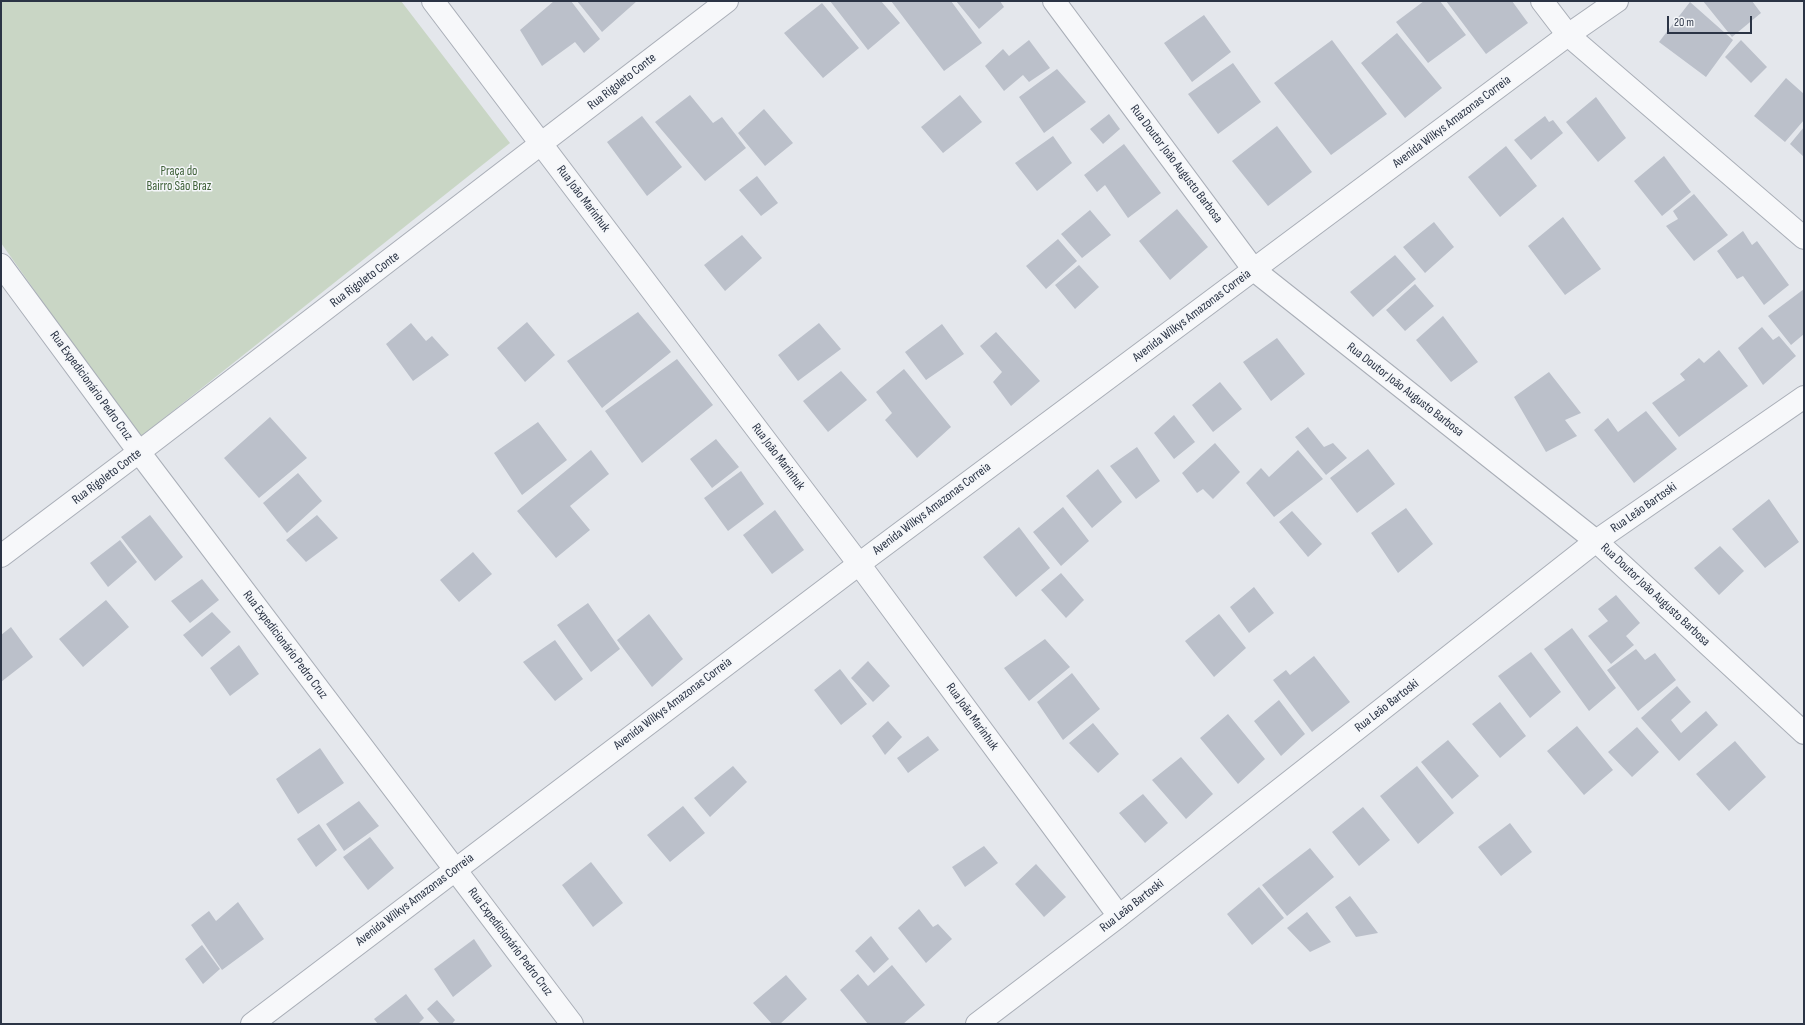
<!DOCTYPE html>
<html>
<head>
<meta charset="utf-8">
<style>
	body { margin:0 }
	#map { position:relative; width:1805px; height:1025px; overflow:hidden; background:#e4e7ec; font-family:"Sofia Sans Condensed",sans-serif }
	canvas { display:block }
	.frame { position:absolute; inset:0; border:2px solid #2b3445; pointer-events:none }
	.scale { position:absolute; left:1667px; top:16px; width:85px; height:18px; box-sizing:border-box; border:2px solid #2b3445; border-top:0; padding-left:5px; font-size:12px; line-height:14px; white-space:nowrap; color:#2b3445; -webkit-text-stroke:3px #f4f6f9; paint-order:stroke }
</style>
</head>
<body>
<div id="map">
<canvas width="1805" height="1025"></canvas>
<div class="frame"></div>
<div class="scale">20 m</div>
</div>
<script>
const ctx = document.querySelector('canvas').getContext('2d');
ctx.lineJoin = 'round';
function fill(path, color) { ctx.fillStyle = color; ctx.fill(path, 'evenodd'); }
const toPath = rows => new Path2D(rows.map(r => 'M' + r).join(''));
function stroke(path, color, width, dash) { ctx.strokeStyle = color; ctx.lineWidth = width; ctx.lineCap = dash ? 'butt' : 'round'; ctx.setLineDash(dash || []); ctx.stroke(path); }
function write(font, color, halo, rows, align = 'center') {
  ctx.font = font + ' "Sofia Sans Condensed",sans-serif'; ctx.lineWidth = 3; ctx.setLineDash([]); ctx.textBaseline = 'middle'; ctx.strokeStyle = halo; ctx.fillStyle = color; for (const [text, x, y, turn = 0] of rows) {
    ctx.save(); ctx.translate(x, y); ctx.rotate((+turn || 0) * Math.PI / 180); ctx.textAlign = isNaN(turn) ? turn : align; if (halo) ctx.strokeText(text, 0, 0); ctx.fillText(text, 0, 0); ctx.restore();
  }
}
fill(toPath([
	[1,1,401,1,510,143,139,438,1,243]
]), '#c9d6c5');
fill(toPath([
	[554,1,571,1,600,39,584,53,575,42,542,66,520,30],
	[577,1,637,1,602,32],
	[830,1,881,1,900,23,868,50],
	[891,1,951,1,982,43,944,71],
	[956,1,1000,1,1004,7,979,29],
	[1424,1,1440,1,1466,35,1428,63,1396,22],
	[1446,1,1512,1,1528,23,1486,54],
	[1703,1,1752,1,1761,13,1732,37],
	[1690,2,1733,40,1706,77,1659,42],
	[822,3,859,48,823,78,784,33],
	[1204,15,1231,52,1192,82,1164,43],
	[1397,33,1442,88,1405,118,1361,63],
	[1029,40,1050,68,1029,82,1023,75,1004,91,985,66,1003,49,1009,56],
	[1332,40,1387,114,1331,155,1274,83],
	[1741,40,1767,67,1751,83,1725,57],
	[1233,63,1261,102,1218,134,1188,94],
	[1057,69,1086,102,1044,133,1019,97],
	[1786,78,1804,94,1804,120,1785,142,1754,116],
	[690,95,713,123,722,117,746,148,705,181,655,122],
	[960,95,982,122,943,153,921,127],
	[1596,97,1626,138,1598,162,1566,122],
	[764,109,793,143,765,166,738,133],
	[1109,114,1120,129,1103,144,1090,129],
	[642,116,682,167,647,196,607,142],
	[1545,116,1549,122,1553,120,1563,133,1531,160,1514,140],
	[1277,126,1312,172,1268,206,1232,161],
	[1804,127,1804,157,1790,144],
	[1053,136,1072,163,1037,191,1015,163],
	[1124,144,1161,193,1128,218,1105,185,1097,192,1084,175],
	[1506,146,1537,186,1500,217,1468,177],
	[1664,156,1691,192,1662,216,1634,181],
	[757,176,778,203,761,216,739,190],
	[1694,194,1728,235,1694,261,1666,226,1678,219,1673,211],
	[1177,209,1208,247,1170,280,1139,241],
	[1090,210,1111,235,1082,258,1061,234],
	[1563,217,1601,269,1565,295,1528,246],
	[1434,222,1454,247,1425,273,1403,247],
	[1743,231,1752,245,1757,241,1789,285,1764,305,1743,276,1737,279,1717,251],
	[742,235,762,258,725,291,704,265],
	[1058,239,1077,261,1046,289,1026,266],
	[1395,255,1416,279,1373,317,1350,292],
	[1079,265,1099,287,1075,309,1055,285],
	[1415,284,1434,306,1405,331,1386,310],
	[1804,289,1804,334,1791,345,1768,316],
	[638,312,671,352,602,408,567,361],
	[1443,316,1478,362,1451,382,1416,340],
	[527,322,555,355,525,382,497,348],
	[411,323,426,341,432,336,449,355,413,381,386,344],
	[819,323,841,349,798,381,778,355],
	[942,324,964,354,926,380,905,352],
	[1762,327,1773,340,1779,336,1796,356,1763,385,1738,348],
	[996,332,1040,381,1011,406,993,382,1002,372,980,346],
	[1277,338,1305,374,1271,401,1243,362],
	[1719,350,1748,386,1679,437,1652,403,1685,380,1680,374,1699,358,1704,363],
	[677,359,713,405,642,463,605,411],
	[904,369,951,427,917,458,885,420,892,413,876,392],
	[841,371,867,400,828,432,803,401],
	[1549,372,1581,413,1565,420,1577,436,1546,452,1514,397],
	[1220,382,1242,409,1213,432,1192,405],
	[1646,411,1677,449,1634,483,1594,430,1608,418,1618,432],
	[1174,415,1195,442,1174,459,1154,433],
	[270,417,307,458,259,498,224,458],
	[538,422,567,460,522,495,494,453],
	[1308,427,1324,447,1333,443,1347,458,1326,475,1295,437],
	[716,439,739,467,712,488,690,459],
	[1215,443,1240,472,1213,499,1203,489,1197,493,1182,473],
	[1137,447,1160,481,1136,499,1110,466],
	[1368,449,1395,484,1357,513,1330,478],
	[591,450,609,474,570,506,590,530,556,558,517,511],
	[1298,450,1323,479,1274,517,1246,483,1261,468,1269,477],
	[1098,469,1122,502,1092,528,1066,496],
	[741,471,764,504,728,531,704,498],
	[298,473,322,501,287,533,263,503],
	[1769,499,1799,542,1765,568,1732,529],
	[1063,507,1089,541,1061,566,1033,532],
	[1406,508,1433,544,1398,573,1371,533],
	[775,510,804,550,772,574,743,535],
	[1292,511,1322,544,1308,557,1279,522],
	[150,515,183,557,155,581,121,537],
	[317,515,338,538,306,562,286,540],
	[1019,527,1050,568,1016,597,983,557],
	[120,540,137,562,108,587,90,563],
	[1720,546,1744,571,1719,595,1694,568],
	[473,552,492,574,459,602,440,580],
	[1061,573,1084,600,1066,618,1041,590],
	[202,579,219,600,190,623,171,601],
	[1254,587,1274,613,1249,633,1230,607],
	[1616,595,1640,623,1626,636,1634,645,1611,664,1588,636,1608,621,1598,609],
	[106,600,129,627,83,667,59,639],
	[588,603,620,649,591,672,557,625],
	[212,612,231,632,202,657,183,635],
	[649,614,683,659,652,687,617,640],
	[1219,614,1246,648,1214,677,1185,641],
	[11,627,33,657,1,682,1,635],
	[1572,628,1616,688,1589,711,1544,649],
	[1045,639,1070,667,1029,701,1004,668],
	[555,640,583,679,555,701,523,662],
	[239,645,259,674,230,696,210,668],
	[1636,649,1645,660,1655,653,1676,680,1638,711,1607,670],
	[1531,652,1561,692,1530,718,1498,676],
	[1314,656,1350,702,1312,732,1273,680,1286,670,1290,675],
	[868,661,890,686,873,702,851,678],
	[840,669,867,704,841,725,814,690],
	[1072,673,1100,709,1063,740,1037,702],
	[1677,686,1691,702,1671,720,1681,733,1706,711,1718,725,1679,761,1641,718],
	[1279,700,1305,734,1281,756,1254,721],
	[1500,702,1526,736,1500,758,1472,724],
	[1228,714,1265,759,1238,784,1200,738],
	[888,721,902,737,885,755,872,736],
	[1093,723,1119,754,1098,773,1069,743],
	[1577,726,1613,770,1584,795,1547,751],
	[1637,727,1659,752,1632,777,1608,752],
	[928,736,939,750,908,773,897,758],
	[1448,740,1479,776,1452,799,1421,762],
	[1735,741,1766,777,1729,811,1696,774],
	[320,748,344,783,298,814,276,779],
	[1181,757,1213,794,1186,819,1152,780],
	[733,766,747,782,710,817,694,798],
	[1417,766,1454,813,1418,844,1380,796],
	[1143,794,1168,823,1145,843,1119,813],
	[359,801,379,826,344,851,326,824],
	[683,806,705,833,670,862,647,835],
	[1363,807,1390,840,1359,866,1332,832],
	[1510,823,1532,852,1501,876,1478,847],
	[319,824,337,850,316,867,297,839],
	[370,837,394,868,368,890,343,857],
	[984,846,998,863,965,887,952,867],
	[1310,848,1334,877,1287,916,1262,885],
	[591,862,623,903,593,927,562,885],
	[1036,864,1066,897,1044,917,1015,884],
	[1259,887,1284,918,1252,945,1227,914],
	[1350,896,1378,933,1356,937,1335,907],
	[238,902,264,939,222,970,191,925,209,911,216,921],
	[919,909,933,927,938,924,952,939,926,963,898,928],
	[1307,912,1331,942,1310,952,1287,928],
	[871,936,889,959,874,973,855,951],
	[474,939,492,966,453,997,434,969],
	[202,945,220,969,203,984,185,959],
	[892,965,925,1005,903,1024,868,1024,840,990,858,974,868,986],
	[786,975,807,999,780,1024,772,1024,753,1003],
	[406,994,424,1018,418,1024,378,1024,374,1019],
	[437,1000,455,1020,452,1024,440,1024,427,1009]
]), '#bbc0ca');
const minor = toPath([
	[433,1,859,564,1119,916],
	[1054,1,1254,270,1596,541,1804,733],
	[1542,1,1568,35,1804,238],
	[1,265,139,452,572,1024],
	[1,556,139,452,727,1],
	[977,1024,1119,916,1596,541,1804,397]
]);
const tertiary = toPath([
	[252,1024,859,564,1568,35,1617,1]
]);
stroke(minor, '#a9aeb7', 24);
stroke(tertiary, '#a9aeb7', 24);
stroke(minor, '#f7f8fa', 22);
stroke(tertiary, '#f7f8fa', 22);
write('13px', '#2b3445', '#f4f6f9', [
	["Rua Rigoleto Conte",622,82,-38],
	["Avenida Wilkys Amazonas Correia",1452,122,-37],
	["Rua Doutor João Augusto Barbosa",1176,164,53],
	["Rua João Marinhuk",583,199,53],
	["Rua Rigoleto Conte",365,280,-37],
	["Avenida Wilkys Amazonas Correia",1192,316,-37],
	["Rua Expedicionário Pedro Cruz",91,386,54],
	["Rua Doutor João Augusto Barbosa",1405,390,38],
	["Rua João Marinhuk",778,457,53],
	["Rua Rigoleto Conte",107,477,-37],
	["Rua Leão Bartoski",1644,508,-35],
	["Avenida Wilkys Amazonas Correia",932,509,-37],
	["Rua Doutor João Augusto Barbosa",1655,595,43],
	["Rua Expedicionário Pedro Cruz",285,645,53],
	["Avenida Wilkys Amazonas Correia",673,704,-37],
	["Rua Leão Bartoski",1387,706,-38],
	["Rua João Marinhuk",972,717,54],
	["Avenida Wilkys Amazonas Correia",415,900,-37],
	["Rua Leão Bartoski",1132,906,-38],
	["Rua Expedicionário Pedro Cruz",510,942,53]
]);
write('13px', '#3f6138', '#f4f6f9', [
	["Praça do",179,172],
	["Bairro São Braz",179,187]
]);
</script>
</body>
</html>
